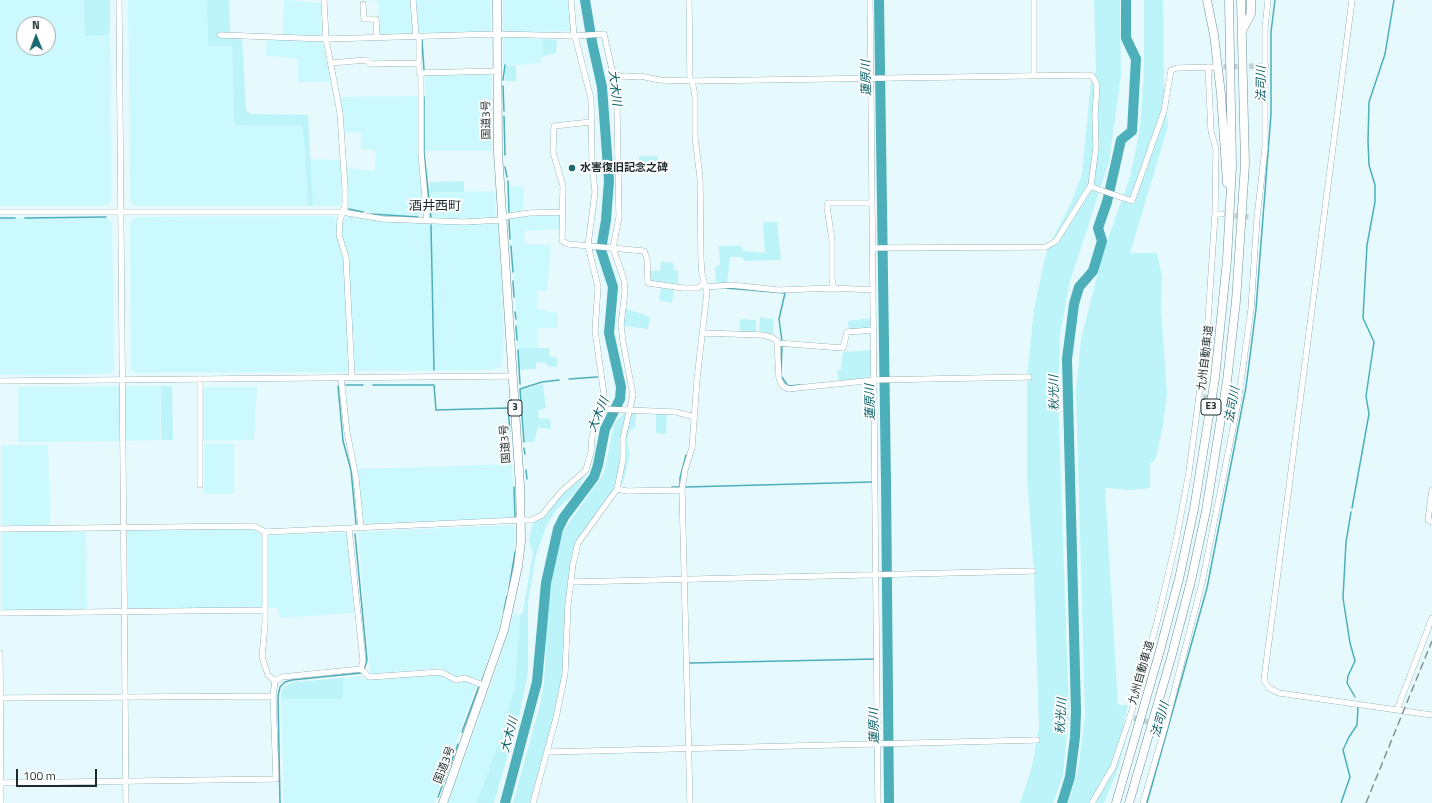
<!DOCTYPE html>
<html>
<head>
<meta charset="utf-8">
<style>
	body { margin:0 }
	#map { position:relative; width:1432px; height:803px; overflow:hidden; background:#e6fafd; font-family:"Titillium Web",sans-serif }
	canvas { display:block }
	.north { position:absolute; left:16px; top:16px; width:40px; height:40px; box-sizing:border-box; background:#fff; border:1px solid #a5aaab; border-radius:50%; rotate:359deg; font-size:11px; font-weight:700; line-height:16px; text-align:center; color:#1e2b2c }
	.north::after { content:''; display:block; margin:auto; width:14px; height:18px; background:#1c6870; clip-path:polygon(50% 0,100% 100%,50% 72%,0 100%) }
	.scale { position:absolute; left:16px; top:769px; width:81px; height:18px; box-sizing:border-box; border:2px solid #1e2b2c; border-top:0; padding-left:5px; font-size:12px; line-height:14px; white-space:nowrap; color:#1e2b2c; -webkit-text-stroke:3px #fff; paint-order:stroke }
</style>
</head>
<body>
<div id="map">
<canvas width="1432" height="803"></canvas>
<div class="north">N</div>
<div class="scale">100 m</div>
</div>
<script>
const ctx = document.querySelector('canvas').getContext('2d');
ctx.lineJoin = 'round';
function fill(path, color) { ctx.fillStyle = color; ctx.fill(path, 'evenodd'); }
const toPath = rows => new Path2D(rows.map(r => 'M' + r).join(''));
function stroke(path, color, width, dash) { ctx.strokeStyle = color; ctx.lineWidth = width; ctx.lineCap = dash ? 'butt' : 'round'; ctx.setLineDash(dash || []); ctx.stroke(path); }
function write(font, color, halo, rows, align = 'center') {
  ctx.font = font + ' "Titillium Web","Noto Sans JP",sans-serif'; ctx.lineWidth = 4; ctx.setLineDash([]); ctx.textBaseline = 'middle'; ctx.strokeStyle = halo; ctx.fillStyle = color; for (const [text, x, y, turn = 0] of rows) {
    ctx.save(); ctx.translate(x, y); ctx.rotate((+turn || 0) * Math.PI / 180); ctx.textAlign = isNaN(turn) ? turn : align; if (halo) ctx.strokeText(text, 0, 0); ctx.fillText(text, 0, 0); ctx.restore();
  }
}
fill(toPath([
	[0,0,110,0,111,201,106,206,0,206],
	[24,24,48,24,48,48,24,48],
	[128,0,207,0,208,46,232,46,234,117,303,126,308,206,135,206,130,201],
	[284,0,321,3,321,35,332,82,298,82,298,58,266,56,267,38,283,39],
	[366,0,490,0,491,32,380,35,378,1],
	[503,0,568,0,571,29,570,31,506,33,503,31],
	[503,36,542,39,543,56,539,63,506,66,503,63],
	[491,73,492,151,425,151,426,111,424,75],
	[419,96,418,154,424,211,417,216,385,215,347,208,345,168,375,171,376,151,361,149,361,133,343,132,340,97],
	[310,159,340,160,343,203,340,206,313,206],
	[509,186,524,186,523,217,560,215,561,229,524,231,525,244,551,245,547,291,537,290,537,309,558,313,558,328,537,328,537,348,518,348],
	[495,191,495,218,464,220,432,218,430,192],
	[334,216,337,220,337,231,344,257,348,370,347,372,135,373,131,369,130,223,135,217],
	[347,216,389,222,498,224,504,332,502,366,492,370,355,371,353,370,342,236,342,222],
	[0,218,107,218,112,223,114,368,109,374,0,375],
	[121,386,121,441,18,442,18,387],
	[125,386,161,386,160,440,125,441],
	[202,387,257,387,254,440,203,441],
	[204,444,234,444,234,494,204,494],
	[1,445,48,445,50,526,4,527,1,524],
	[512,464,515,518,367,525,363,522,358,469],
	[513,525,515,527,514,551,500,626,480,680,465,676,456,677,441,668,370,674,358,532],
	[251,528,263,535,263,606,261,608,128,609,127,529],
	[86,530,87,610,5,612,1,608,1,533,2,531],
	[344,533,347,534,354,613,281,618,277,608,268,608,268,535],
	[514,612,520,616,517,667,515,687,500,738,477,803,448,803,498,665],
	[440,675,456,682,465,681,476,686,434,803,284,803,281,699,343,699,343,678,362,676,366,679]
]), '#cbf9fe');
fill(toPath([
	[84,0,110,0,110,32,106,35,85,36],
	[207,0,229,0,230,34,242,36,246,110,250,114,308,115,313,206,308,206,303,126,236,125,234,117,232,46,208,46],
	[1094,0,1120,0,1121,76,1109,162,1070,281,1060,334,1058,394,1069,712,1063,776,1053,803,1020,803,1032,767,1039,727,1034,573,1027,477,1027,375,1034,310,1044,262,1048,248,1070,205,1082,174,1091,82,1096,71],
	[1144,0,1163,0,1164,85,1168,126,1130,253,1157,253,1162,276,1161,309,1167,394,1163,425,1156,458,1150,464,1150,488,1133,490,1105,488,1118,705,1128,705,1124,722,1129,729,1118,769,1104,803,1068,803,1078,771,1085,715,1076,391,1081,339,1103,253,1130,177,1140,129,1144,73],
	[542,39,557,40,556,53,543,56],
	[506,66,516,66,516,81,505,81],
	[639,156,658,156,658,168,639,163],
	[464,181,464,192,430,192,429,182],
	[763,222,777,222,781,260,745,261,742,257,730,257,727,284,716,283,715,268,720,264,719,246,741,246,743,251,765,253],
	[661,262,674,263,673,270,678,271,678,286,651,282,650,271,660,271],
	[661,288,674,290,672,303,659,300],
	[624,308,650,317,648,329,624,326],
	[760,317,774,319,773,335,759,332],
	[871,318,872,329,849,331,848,321],
	[740,319,756,320,756,332,740,332],
	[518,348,550,348,549,356,557,358,557,367,547,366,547,363,536,362,536,369,519,370],
	[871,350,872,374,866,378,839,381,837,371,841,369,843,352],
	[543,384,546,408,539,410,538,418,550,419,551,429,538,427,534,442,525,442,521,390],
	[161,386,172,386,173,440,161,440],
	[624,413,636,413,635,428,630,430,627,441,630,454,623,483,615,487,578,540,562,674,554,718,531,803,513,803,541,701,544,682,548,600,557,549,564,530,604,473,614,424],
	[656,413,667,414,666,434,656,433],
	[587,471,576,492,556,510,547,525,536,555,528,602,528,673,519,716,494,803,477,803,500,738,515,687,520,616,523,611,533,553,529,540,533,522,544,518,562,494],
	[343,678,343,699,281,699,281,692,285,686,293,682]
]), '#bcf4fa');
stroke(toPath([
	[422,40,424,70],
	[503,80,505,65],
	[503,86,504,111],
	[424,97,424,153,431,217],
	[504,116,505,155],
	[505,167,507,177],
	[508,181,509,212],
	[349,209,363,212],
	[371,214,418,217],
	[0,218,15,218],
	[25,218,106,217],
	[509,220,510,239],
	[431,225,434,370],
	[511,246,513,272],
	[513,281,514,297],
	[726,288,785,293,779,319,782,341],
	[515,312,516,319],
	[516,326,517,340],
	[518,350,520,384],
	[781,372,782,346],
	[781,376,788,386,800,385],
	[569,379,597,377],
	[346,385,363,385],
	[373,385,434,385,436,410,508,408,510,431],
	[338,386,343,441,351,470,356,524],
	[524,442,520,389,542,382,559,380],
	[524,448,525,454],
	[526,470,527,479],
	[514,487,515,517],
	[672,487,680,487,680,478,686,455],
	[686,487,872,482],
	[1352,508,1369,414,1366,396,1374,342,1363,318,1367,245,1375,202,1375,185,1369,165,1368,141,1369,102,1385,54,1394,0],
	[1351,512,1346,542,1343,598,1350,643,1355,661,1348,676,1347,683,1355,697],
	[355,534,367,660,364,670],
	[509,588,515,552],
	[504,610,507,596],
	[690,663,875,659],
	[482,680,489,662],
	[462,732,479,686],
	[438,797,458,744],
	[280,803,278,696,280,687,285,682,292,680,361,673],
	[1147,803,1207,588,1246,387,1256,309,1261,243,1271,114,1271,32,1275,0],
	[1341,803,1350,777,1343,750,1349,737,1357,725,1358,707]
]), '#4cafba', 1.5);
stroke(toPath([
	[879,0,886,482,889,803],
	[505,803,537,682,546,583,558,529,564,517,594,477,598,465,605,429,620,399,621,387,609,333,613,287,601,250,606,220,609,181,602,87,592,42,585,0],
	[1062,803,1070,777,1075,737,1076,711,1067,359,1074,304,1079,287,1093,271,1102,241,1098,228,1107,202,1121,140,1132,131,1136,59,1126,38,1126,0]
]), '#4cafba', 10);
stroke(toPath([
	[1215,67,1258,66],
	[1226,215,1251,217],
	[1203,397,1233,401],
	[1134,718,1162,726]
]), '#bed1d3', 5.5, [5.5, 3]);
const minor = toPath([
	[119,0,126,803],
	[324,0,326,39,340,113,345,188,345,206,340,220,339,235,346,257,352,378],
	[413,0,416,36],
	[571,0,574,36],
	[689,0,690,81],
	[870,0,878,803],
	[1034,0,1034,76],
	[1352,0,1264,680,1269,688,1279,693,1432,715],
	[363,4,364,19,376,19,377,37],
	[220,35,326,39,497,34,574,36,604,34,613,74,617,108,619,217,613,248,624,280,625,291,621,325,623,342,633,395,623,438,623,460,617,489],
	[419,36,419,73,497,71],
	[331,63,366,60,371,64,419,63],
	[1258,66,1266,66],
	[421,73,421,153,427,221],
	[613,74,624,77,640,76,660,80,692,81,1089,75,1093,77,1097,85,1095,116,1096,147,1091,185,1092,187,1132,201,1164,111,1171,70,1177,68,1215,67],
	[591,122,554,126,553,152,563,186,562,241,568,244,644,251,647,258,648,283,683,288,698,288,704,283],
	[0,212,342,212,383,219,464,222,502,220],
	[1215,214,1222,214],
	[502,217,529,213,562,212],
	[873,248,1046,247,1056,241,1091,185],
	[707,287,731,285,779,290,834,288,873,290],
	[834,288,832,280,832,240,827,207,828,203,872,203],
	[703,333,762,335,771,337,777,341,779,379,782,385,788,389,874,380,1029,377],
	[777,343,843,348,847,332,874,330],
	[341,378,347,432,356,478,361,528],
	[200,379,200,485],
	[0,381,513,376],
	[601,409,676,412,695,417],
	[1432,490,1428,520,1432,522],
	[0,529,254,526,265,532,521,520,532,520,542,515,561,492,586,470,591,452,592,437,604,395,595,330,598,287,588,245,595,192,592,163,591,99,575,36],
	[349,529,363,661,361,669],
	[265,532,265,624,262,657,268,675,275,681],
	[570,582,1033,571],
	[0,613,265,610],
	[0,653,1,803],
	[361,669,369,677,441,672,456,680,465,678,485,686],
	[275,681,282,677,361,669],
	[0,698,273,696],
	[1397,710,1432,618],
	[547,752,1037,740],
	[0,783,276,779,273,696,275,681],
	[533,803,556,718,565,674,568,605,573,564,578,543,617,489,627,491,682,490],
	[690,803,682,490,685,470,692,448,697,379,707,292,702,274,701,260,700,178,695,137,695,96,692,81],
	[1092,803,1113,767,1130,717,1157,622,1176,541,1189,472,1207,335,1215,214,1216,150,1211,131,1208,67],
	[1143,803,1165,727,1202,583,1238,403,1251,309,1257,218,1265,148,1265,28,1268,0]
]);
const highway = toPath([
	[1207,0,1214,35,1221,94,1227,183],
	[1243,29,1251,14,1251,0],
	[443,803,504,630,518,566,521,541,520,486,498,153,497,0],
	[1116,803,1159,654,1179,579,1194,509,1215,378,1227,260,1232,166,1229,0],
	[1129,803,1171,658,1191,581,1206,511,1227,381,1236,301,1245,164,1241,0]
]);
stroke(minor, '#719195', 6);
stroke(highway, '#719195', 9);
stroke(minor, '#fff', 5.5);
stroke(highway, '#fff', 8);
stroke(toPath([
	[1366,803,1432,641]
]), '#839395', 1.5, [8, 4]);
for (const [x, y, r, color] of [
	[572,168,4,"#1c6870"]
]) { const dot = new Path2D(); dot.arc(x, y, r, 0, 2 * Math.PI); ctx.fillStyle = color; ctx.fill(dot); stroke(dot, '#fff', 1.5); }
for (const [x, y, w] of [
	[1211,407,20],
	[515,408,14]
]) { const box = new Path2D(); box.roundRect(x - w / 2, y - 8, w, 16, 3); ctx.fillStyle = '#fff'; ctx.fill(box); stroke(box, '#1e2b2c', 1); }
write('bold 10px', '#1e2b2c', null, [
	["E3",1211,407],
	["3",515,408]
]);
write('11px', '#1e2b2c', '#fff', [
	["国道3号",487,120,-91],
	["九州自動車道",1206,358,-83],
	["国道3号",506,444,-94],
	["九州自動車道",1142,673,-74],
	["国道3号",445,765,-69]
]);
write('bold 11px', '#1e2b2c', '#fff', [
	["水害復旧記念之碑",580,168]
], 'left');
write('italic 12px', '#0a6068', '#fff', [
	["蓮原川",867,78,-91],
	["法司川",1262,84,-90],
	["大木川",614,88,83],
	["秋光川",1055,393,-91],
	["蓮原川",871,402,-91],
	["法司川",1233,405,-80],
	["大木川",599,415,-67],
	["秋光川",1062,716,-87],
	["法司川",1161,720,-74],
	["蓮原川",875,726,-91],
	["大木川",510,735,-75]
]);
write('13px', '#1e2b2c', '#fff', [
	["酒井西町",435,207]
]);
</script>
</body>
</html>
